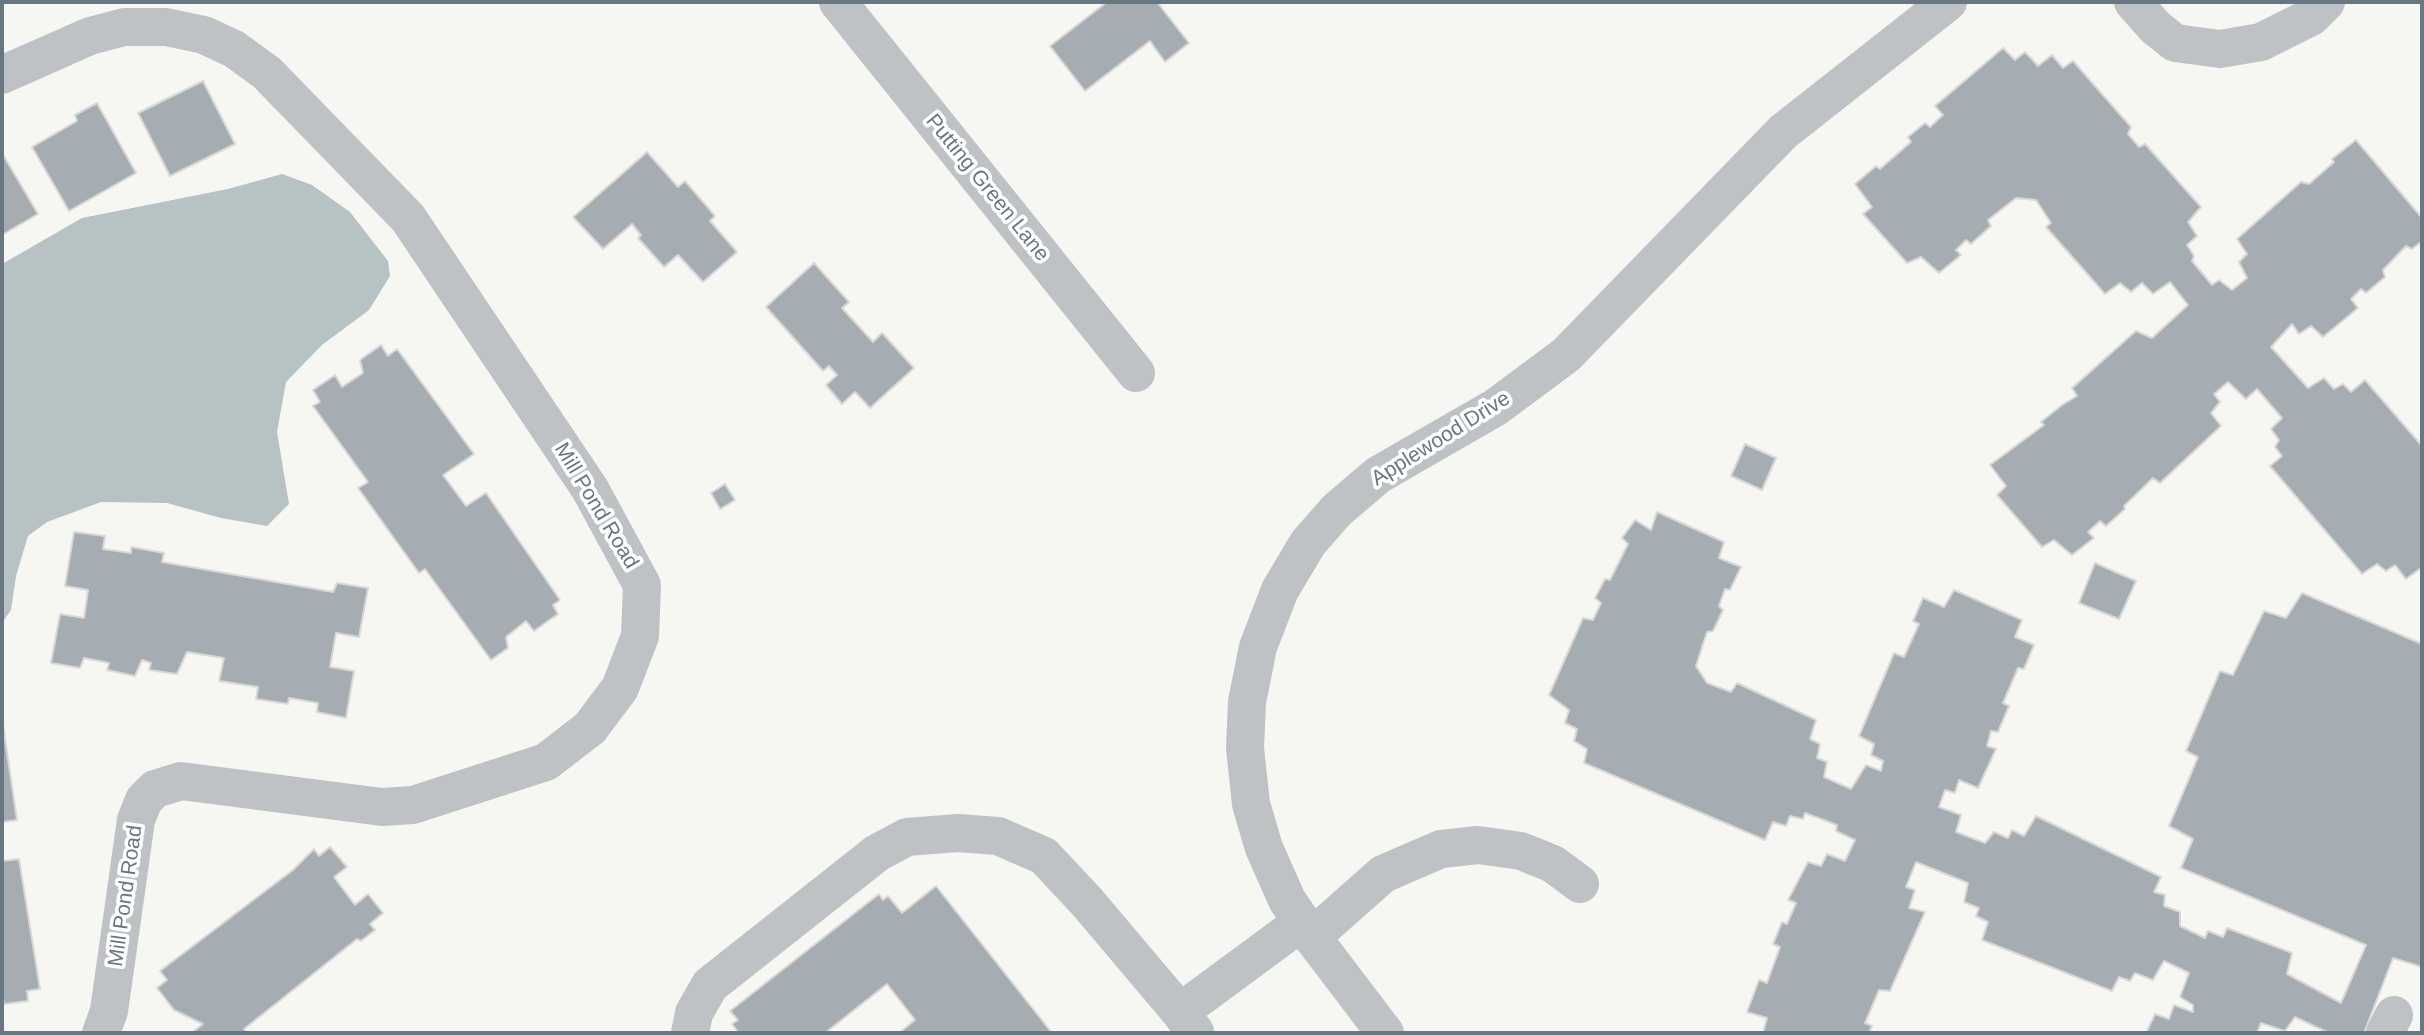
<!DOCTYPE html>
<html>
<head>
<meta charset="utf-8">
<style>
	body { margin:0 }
	#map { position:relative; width:2424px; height:1035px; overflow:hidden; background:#f6f6f3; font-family:Helvetica,sans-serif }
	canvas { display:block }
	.frame { position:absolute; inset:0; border:4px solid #687781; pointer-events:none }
</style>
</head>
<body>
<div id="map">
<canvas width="2424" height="1035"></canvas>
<div class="frame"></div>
</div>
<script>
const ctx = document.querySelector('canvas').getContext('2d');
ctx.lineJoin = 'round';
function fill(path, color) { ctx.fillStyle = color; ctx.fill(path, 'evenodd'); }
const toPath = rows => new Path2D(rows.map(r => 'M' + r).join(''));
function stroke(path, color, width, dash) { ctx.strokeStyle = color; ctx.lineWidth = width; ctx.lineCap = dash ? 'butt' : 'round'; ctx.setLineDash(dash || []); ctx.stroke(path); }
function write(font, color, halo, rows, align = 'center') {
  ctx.font = font + ' Helvetica,sans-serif'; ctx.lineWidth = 7; ctx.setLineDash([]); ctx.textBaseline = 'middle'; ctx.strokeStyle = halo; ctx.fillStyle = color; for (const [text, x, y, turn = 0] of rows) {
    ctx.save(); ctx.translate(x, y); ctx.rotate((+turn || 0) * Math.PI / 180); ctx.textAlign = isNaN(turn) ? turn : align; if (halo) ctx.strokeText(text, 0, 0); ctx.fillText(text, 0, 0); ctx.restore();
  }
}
fill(toPath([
	[282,174,312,185,350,212,388,261,390,276,369,310,322,345,286,382,277,432,289,504,267,526,221,518,167,503,101,502,47,522,28,536,16,576,11,610,2,623,2,264,82,218,228,189]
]), '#b7c2c5');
const building = toPath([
	[1107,2,1157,2,1189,43,1165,62,1150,41,1085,91,1050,46,1107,2],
	[2003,48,2015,60,2025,52,2038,66,2052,55,2063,68,2073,61,2131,127,2128,134,2139,147,2145,144,2201,207,2188,222,2197,236,2187,245,2194,256,2192,261,2212,285,2219,280,2232,290,2247,278,2239,262,2247,254,2237,239,2301,182,2309,184,2334,162,2332,159,2356,140,2422,218,2422,241,2412,249,2406,246,2383,270,2385,277,2366,293,2361,289,2351,299,2358,308,2323,337,2311,326,2299,334,2292,324,2271,347,2308,388,2324,378,2334,389,2343,384,2351,392,2365,380,2422,446,2422,570,2421,568,2406,579,2395,565,2386,571,2377,564,2362,574,2270,466,2282,456,2275,447,2279,440,2271,429,2282,418,2257,389,2246,399,2228,382,2214,394,2220,402,2211,413,2221,426,2160,483,2153,478,2124,506,2125,509,2106,526,2100,521,2088,532,2094,538,2072,555,2054,540,2042,547,1997,495,2006,486,1990,465,2044,425,2041,422,2062,405,2077,396,2072,388,2136,331,2152,338,2188,305,2170,282,2153,294,2142,283,2131,292,2120,283,2105,294,2046,227,2051,223,2036,200,2016,198,1988,220,1991,226,1971,244,1966,240,1956,250,1961,255,1939,273,1921,257,1907,263,1863,214,1872,207,1855,184,1876,166,1880,169,1911,142,1908,137,1925,123,1930,127,1943,115,1935,106,2003,48],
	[203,81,235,144,170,176,138,113,203,81],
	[97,103,136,173,69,211,32,147,77,121,75,115,97,103],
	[647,152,678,187,685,181,715,216,710,221,737,252,703,282,678,255,664,267,638,238,641,235,632,224,603,249,573,217,647,152],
	[2,153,38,214,2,235,2,153],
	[814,263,849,302,842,308,873,342,882,333,914,368,870,408,855,392,842,404,826,385,837,375,829,366,823,371,766,307,814,263],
	[381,345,388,356,397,349,474,454,443,475,466,506,486,493,560,600,553,605,558,614,534,631,526,621,506,637,508,648,491,660,425,569,419,573,358,488,368,482,313,406,320,402,313,390,335,375,342,387,363,373,360,360,381,345],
	[1745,444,1776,458,1762,490,1731,476,1745,444],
	[725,484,735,500,720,509,711,493,725,484],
	[1657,512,1724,542,1719,558,1741,567,1730,590,1725,589,1719,606,1723,610,1713,631,1707,632,1696,666,1707,683,1731,692,1737,683,1816,720,1810,739,1820,744,1817,758,1827,762,1824,777,1851,789,1866,765,1881,771,1883,761,1871,755,1874,744,1859,736,1894,653,1904,657,1919,624,1913,621,1923,598,1944,607,1954,590,2022,620,2015,637,2034,645,2024,669,2018,668,2003,703,2009,706,1998,732,1991,731,1987,746,1996,749,1978,788,1959,780,1955,793,1945,790,1939,807,1961,815,1956,832,1985,843,1994,832,2008,838,2012,830,2024,836,2036,816,2161,877,2154,892,2165,895,2164,906,2180,912,2180,926,2205,938,2208,931,2223,937,2227,928,2292,953,2287,974,2341,1003,2366,945,2181,868,2193,839,2169,826,2198,757,2186,751,2220,671,2233,675,2264,611,2286,618,2302,593,2422,644,2422,967,2393,958,2364,1033,2329,1033,2295,1017,2285,1031,2261,1023,2257,1033,2146,1033,2155,1014,2169,1019,2174,1005,2193,1012,2193,1005,2180,997,2189,973,2164,961,2153,980,2135,973,2130,981,2119,977,2112,991,1982,940,1988,922,1976,916,1979,908,1964,902,1968,883,1916,862,1906,887,1915,890,1909,908,1925,912,1890,991,1879,990,1865,1023,1872,1026,1869,1033,1763,1033,1767,1018,1747,1012,1759,980,1767,983,1780,947,1773,944,1782,922,1787,924,1796,903,1788,900,1808,862,1821,866,1827,854,1845,861,1855,840,1836,831,1837,825,1805,813,1803,819,1790,816,1786,826,1773,822,1765,840,1584,763,1587,749,1574,741,1577,729,1565,723,1569,710,1549,695,1583,618,1593,620,1601,603,1595,598,1605,579,1610,580,1628,544,1622,538,1635,520,1651,530,1657,512],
	[74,532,105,536,103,549,131,553,131,547,164,553,162,562,333,592,337,583,368,588,359,637,336,633,330,667,354,671,346,718,317,712,318,703,289,698,288,704,256,699,258,687,219,681,224,658,187,652,177,674,149,670,151,663,142,660,135,676,107,670,109,663,84,658,80,668,51,663,60,614,84,618,88,590,65,586,74,532],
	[2095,563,2136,581,2119,619,2079,603,2095,563],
	[2,718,17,820,2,822,2,718],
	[330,847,347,867,334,877,355,905,368,894,383,913,370,924,375,930,361,941,357,939,244,1029,247,1033,196,1033,194,1031,203,1024,174,1010,157,988,167,980,160,971,293,870,314,849,319,856,330,847],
	[19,859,40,989,27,991,28,1001,4,1004,2,992,2,861,19,859],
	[936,886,1052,1033,899,1033,915,1020,887,984,825,1033,739,1033,732,1024,738,1020,730,1011,879,894,883,900,888,896,902,913,936,886]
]);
fill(building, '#a6adb2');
stroke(building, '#d8d8d6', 2);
stroke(toPath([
	[838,2,1136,373],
	[2133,2,2155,27,2175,43,2220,49,2261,42,2311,17,2326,2],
	[2,75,90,36,124,27,166,27,204,35,234,49,267,73,408,218,590,489,642,585,640,636,620,688,590,728,546,762,413,805,382,807,181,781,155,789,144,800,136,820,109,1011,101,1033],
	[1312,937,1383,874,1441,849,1478,845,1521,851,1553,864,1580,884],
	[1195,1032,1180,1012,1302,922],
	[690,1033,694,1013,710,985,877,853,907,837,958,833,998,836,1044,856,1087,902,1180,1012],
	[1385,1033,1312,937,1287,900,1264,848,1251,804,1245,748,1247,702,1258,647,1280,590,1308,543,1337,510,1378,475,1496,407,1566,355,1783,132,1948,2],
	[2385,1033,2394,1015]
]), '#bec2c5', 38);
write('21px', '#687781', '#fff', [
	["Putting Green Lane",987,188,51],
	["Applewood Drive",1441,439,-32],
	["Mill Pond Road",596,506,59],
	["Mill Pond Road",126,896,-82]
]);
</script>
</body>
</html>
